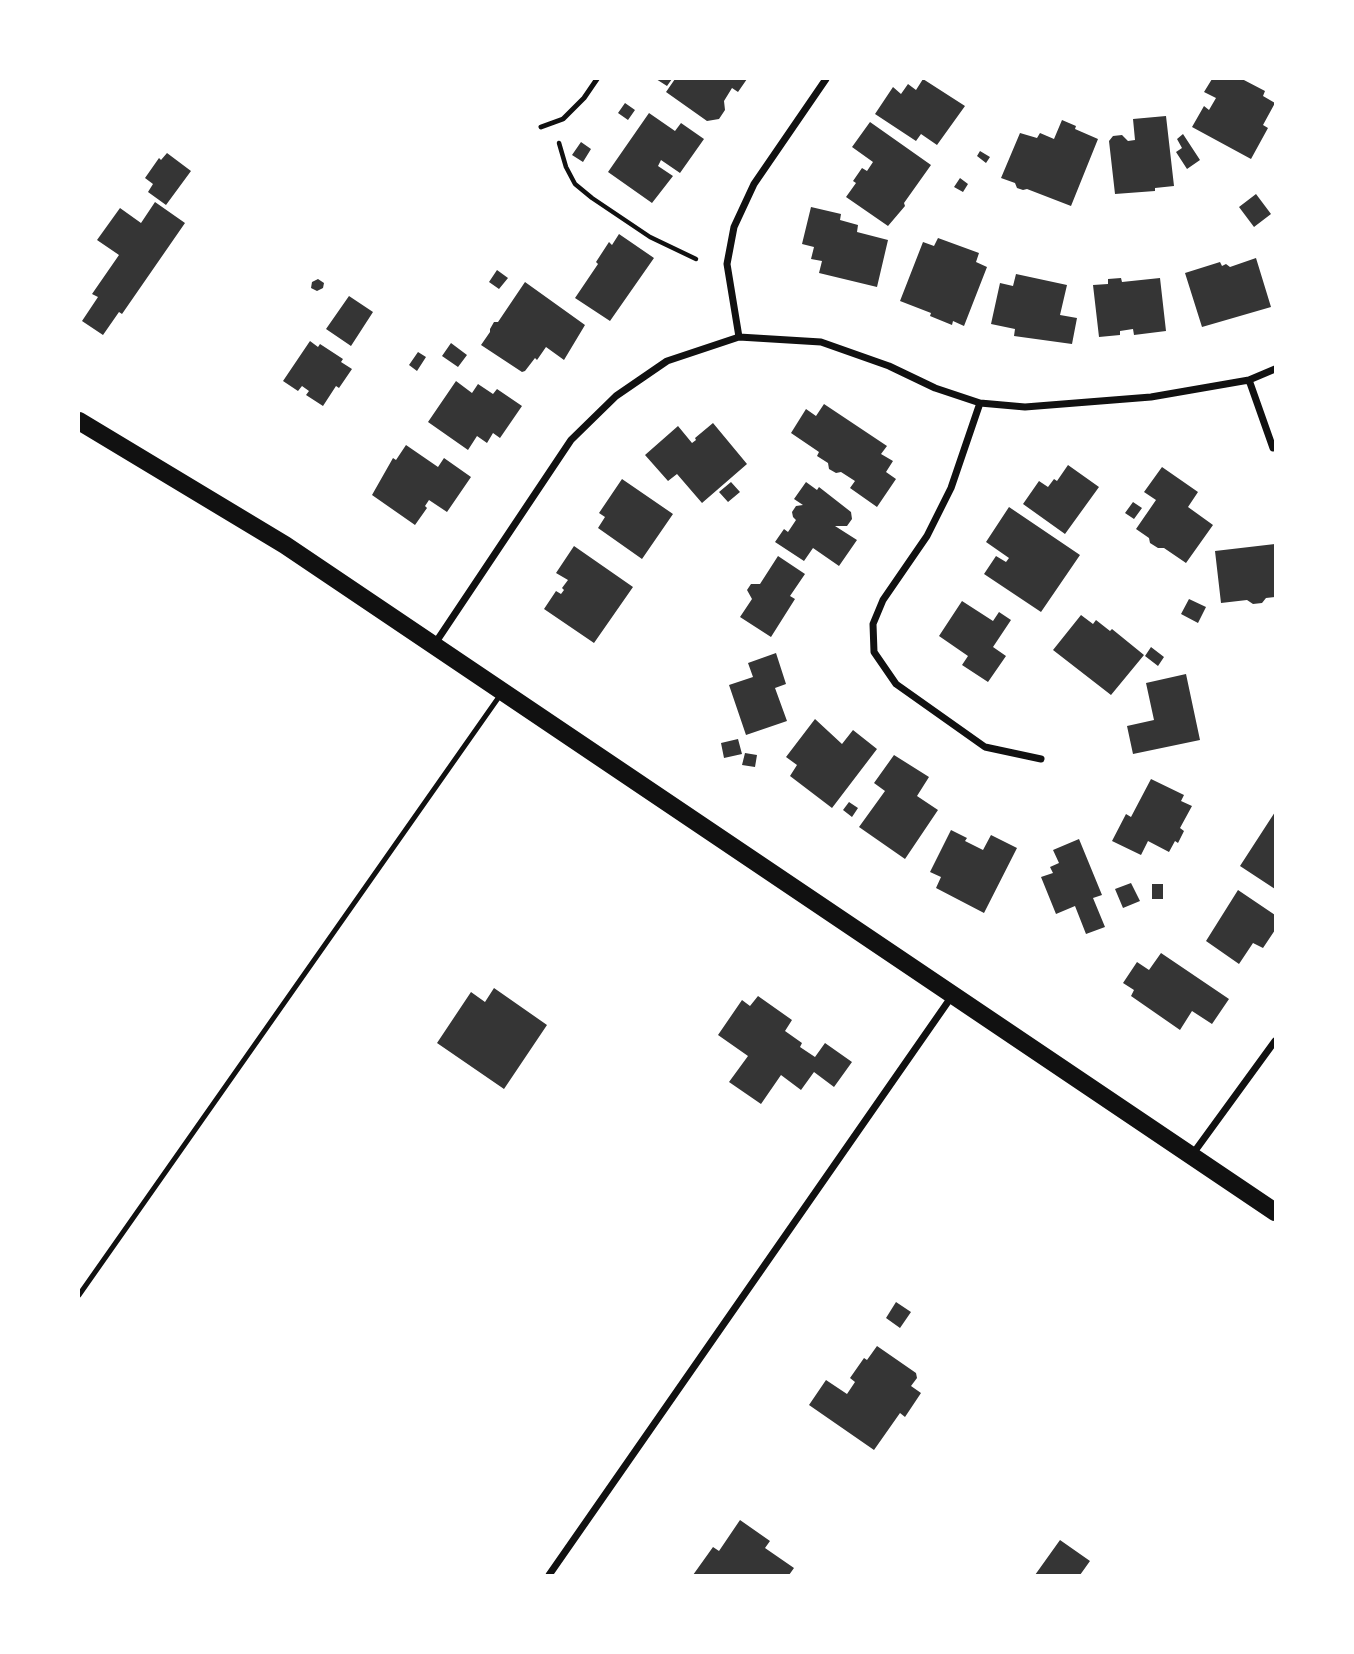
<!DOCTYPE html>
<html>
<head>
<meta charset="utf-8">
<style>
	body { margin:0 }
	#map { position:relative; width:1354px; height:1654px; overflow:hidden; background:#fff; font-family:"Work Sans",sans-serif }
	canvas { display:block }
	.frame { position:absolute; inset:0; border:80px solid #fff; pointer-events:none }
</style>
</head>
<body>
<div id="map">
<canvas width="1354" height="1654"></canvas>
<div class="frame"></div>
</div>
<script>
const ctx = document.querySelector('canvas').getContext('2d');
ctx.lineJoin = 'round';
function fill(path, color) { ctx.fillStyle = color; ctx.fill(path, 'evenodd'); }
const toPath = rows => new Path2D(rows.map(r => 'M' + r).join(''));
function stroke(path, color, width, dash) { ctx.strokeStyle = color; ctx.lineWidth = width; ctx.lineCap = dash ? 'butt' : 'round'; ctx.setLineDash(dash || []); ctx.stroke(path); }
fill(toPath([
	[656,79,672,79,667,86],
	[675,79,747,79,738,92,732,88,724,101,725,110,719,119,707,121,666,92],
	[923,79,965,106,937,145,921,134,916,141,875,114,893,87,901,94,908,84,916,90],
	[1212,79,1242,79,1265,91,1263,96,1275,103,1263,125,1268,128,1251,159,1192,127,1204,106,1209,110,1216,98,1204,92],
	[625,103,635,110,628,120,618,113],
	[649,113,675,131,681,123,704,139,680,173,661,160,658,166,673,176,652,203,608,172],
	[1166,116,1174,186,1155,188,1155,191,1115,194,1109,141,1113,136,1122,135,1128,141,1135,140,1133,119],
	[1062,120,1076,126,1075,129,1098,139,1071,206,1027,189,1023,190,1017,188,1015,183,1001,178,1020,133,1037,138,1040,133,1054,139],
	[870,122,931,165,904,203,905,206,888,226,846,197,856,183,853,181,862,168,867,171,873,162,852,147],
	[1183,134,1200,160,1187,169,1176,152,1182,148,1177,139],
	[581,142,591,149,583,162,572,155],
	[980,151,990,157,986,163,977,156],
	[167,153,191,171,166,205,148,192,153,184,145,178,159,158,161,160],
	[960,178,968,184,963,192,954,187],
	[1256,194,1271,214,1254,227,1239,207],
	[155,202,185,223,122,314,119,312,103,335,82,321,98,297,92,294,119,255,97,240,120,208,141,223],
	[811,207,841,214,840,220,858,225,857,232,888,240,877,287,819,273,822,261,811,259,814,247,802,244],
	[619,234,654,258,610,321,575,298,598,264,596,262,609,242,612,245],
	[938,238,979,253,976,262,987,267,964,326,953,321,952,325,930,316,931,313,900,301,923,242,934,246],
	[1256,258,1271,307,1202,327,1185,273,1220,262,1222,266,1226,264,1230,267],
	[497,270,508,278,499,289,489,282],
	[1016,274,1067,285,1060,315,1077,318,1072,344,1014,336,1015,329,991,324,1000,283,1013,286],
	[1121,278,1122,282,1160,278,1166,331,1134,335,1133,329,1120,331,1120,335,1099,337,1093,285,1108,284,1108,279],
	[318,279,324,283,323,288,317,291,311,288,312,282],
	[525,282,585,325,564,360,546,347,537,360,535,358,525,371,522,372,481,345,490,332,490,329,494,322,498,322],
	[349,296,373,312,351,346,326,329],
	[310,341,318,347,320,344,343,359,341,362,352,369,339,388,336,386,323,406,306,395,309,391,302,386,298,391,283,381],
	[451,343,467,355,458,367,442,356],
	[418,352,426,357,417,371,409,365],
	[456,381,472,393,478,384,493,394,497,389,522,406,500,438,493,433,487,443,477,436,468,450,428,422],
	[824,404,887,446,881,454,893,461,886,472,896,479,877,507,850,488,855,481,841,472,836,473,829,469,828,463,817,456,819,452,791,433,806,409,816,416],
	[713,423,747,464,702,503,677,474,668,481,645,455,678,426,692,443,696,440,695,438],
	[406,445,438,467,444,458,471,477,447,512,429,500,425,506,427,508,415,525,372,495,393,458,396,460],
	[1068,465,1099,487,1065,534,1023,504,1039,481,1048,487,1054,479,1057,481],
	[1162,467,1198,492,1188,507,1213,525,1186,563,1164,548,1158,548,1150,543,1149,538,1136,529,1156,500,1144,492],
	[622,479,673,514,642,559,598,528,605,517,599,513],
	[731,482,740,492,728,502,719,492],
	[806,482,817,490,819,487,851,512,852,519,847,526,835,526,857,540,839,566,813,548,804,561,775,542,784,529,788,532,796,520,793,517,792,512,796,506,803,505,794,499],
	[1133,502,1142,508,1134,519,1125,513],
	[1009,507,1080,555,1041,612,984,574,996,556,1006,562,1009,558,986,542],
	[1275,544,1275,597,1266,598,1262,603,1253,604,1247,600,1221,603,1215,551],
	[574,546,633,587,594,643,544,609,556,591,561,594,564,590,562,588,568,580,556,573],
	[778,556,805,574,790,596,795,599,771,637,740,617,752,599,747,590,751,584,760,584],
	[1189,599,1206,607,1198,623,1181,614],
	[962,601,993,621,999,612,1011,620,993,647,1006,656,988,682,962,665,968,656,939,636],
	[1081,615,1093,624,1096,620,1110,631,1112,629,1144,655,1111,695,1053,650],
	[1151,647,1164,657,1158,666,1145,656],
	[776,653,786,684,775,688,787,721,746,735,729,685,753,677,748,663],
	[1186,674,1200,740,1133,754,1127,726,1154,720,1146,683],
	[815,719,842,744,853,730,877,749,832,808,790,776,797,765,786,757],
	[738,739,742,754,724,758,721,743],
	[745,753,757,755,755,767,742,765],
	[894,755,929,777,917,796,938,810,905,859,859,827,885,791,874,783],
	[1151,779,1184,795,1181,801,1192,806,1180,828,1184,831,1178,843,1175,841,1169,852,1148,841,1141,855,1112,841,1126,814,1131,817],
	[849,802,858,808,852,817,843,810],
	[1275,812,1275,889,1240,866],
	[951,830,967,838,965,841,983,850,991,835,1017,848,984,913,936,888,941,877,930,872],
	[1079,839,1102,895,1093,898,1105,927,1086,934,1075,906,1056,914,1041,877,1053,873,1050,867,1059,863,1053,850],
	[1131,883,1140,901,1123,908,1115,889],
	[1152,884,1163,884,1163,899,1152,899],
	[1238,890,1275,915,1275,930,1263,948,1253,943,1239,964,1206,941],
	[1161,953,1229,999,1212,1024,1192,1011,1180,1030,1131,996,1134,990,1123,983,1137,962,1149,970],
	[494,988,547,1025,504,1089,437,1043,471,992,485,1002],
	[758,996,792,1020,785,1031,802,1043,800,1047,815,1057,825,1043,852,1062,834,1087,814,1072,801,1090,781,1075,761,1104,729,1082,748,1056,718,1035,742,1000,750,1006],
	[896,1302,911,1312,900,1328,886,1318],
	[877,1346,916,1373,917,1378,911,1386,921,1393,905,1417,900,1413,874,1450,809,1405,826,1380,847,1394,855,1382,850,1378,864,1358,867,1360],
	[740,1520,770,1541,765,1548,794,1568,789,1575,693,1575,713,1547,719,1551],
	[1060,1540,1090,1561,1080,1575,1035,1575]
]), '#353535');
stroke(toPath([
	[559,143,566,167,575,184,592,198,650,237,696,259]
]), '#111', 4.5);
stroke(toPath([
	[541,127,563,119,584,98,597,79],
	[79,1295,501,694]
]), '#111', 5);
stroke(toPath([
	[739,337,727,264,734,227,754,184,826,79],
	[1249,380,1273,448],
	[980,403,951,488,927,536,883,600,873,624,874,652,896,684,985,747,1041,759],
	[434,645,571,440,616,396,667,361,739,337,821,342,889,366,935,388,980,403,1025,407,1151,397,1249,380,1275,369],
	[1192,1155,1275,1041],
	[549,1575,952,996]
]), '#111', 7);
stroke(toPath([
	[79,421,285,545,1275,1212]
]), '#111', 18);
</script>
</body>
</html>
